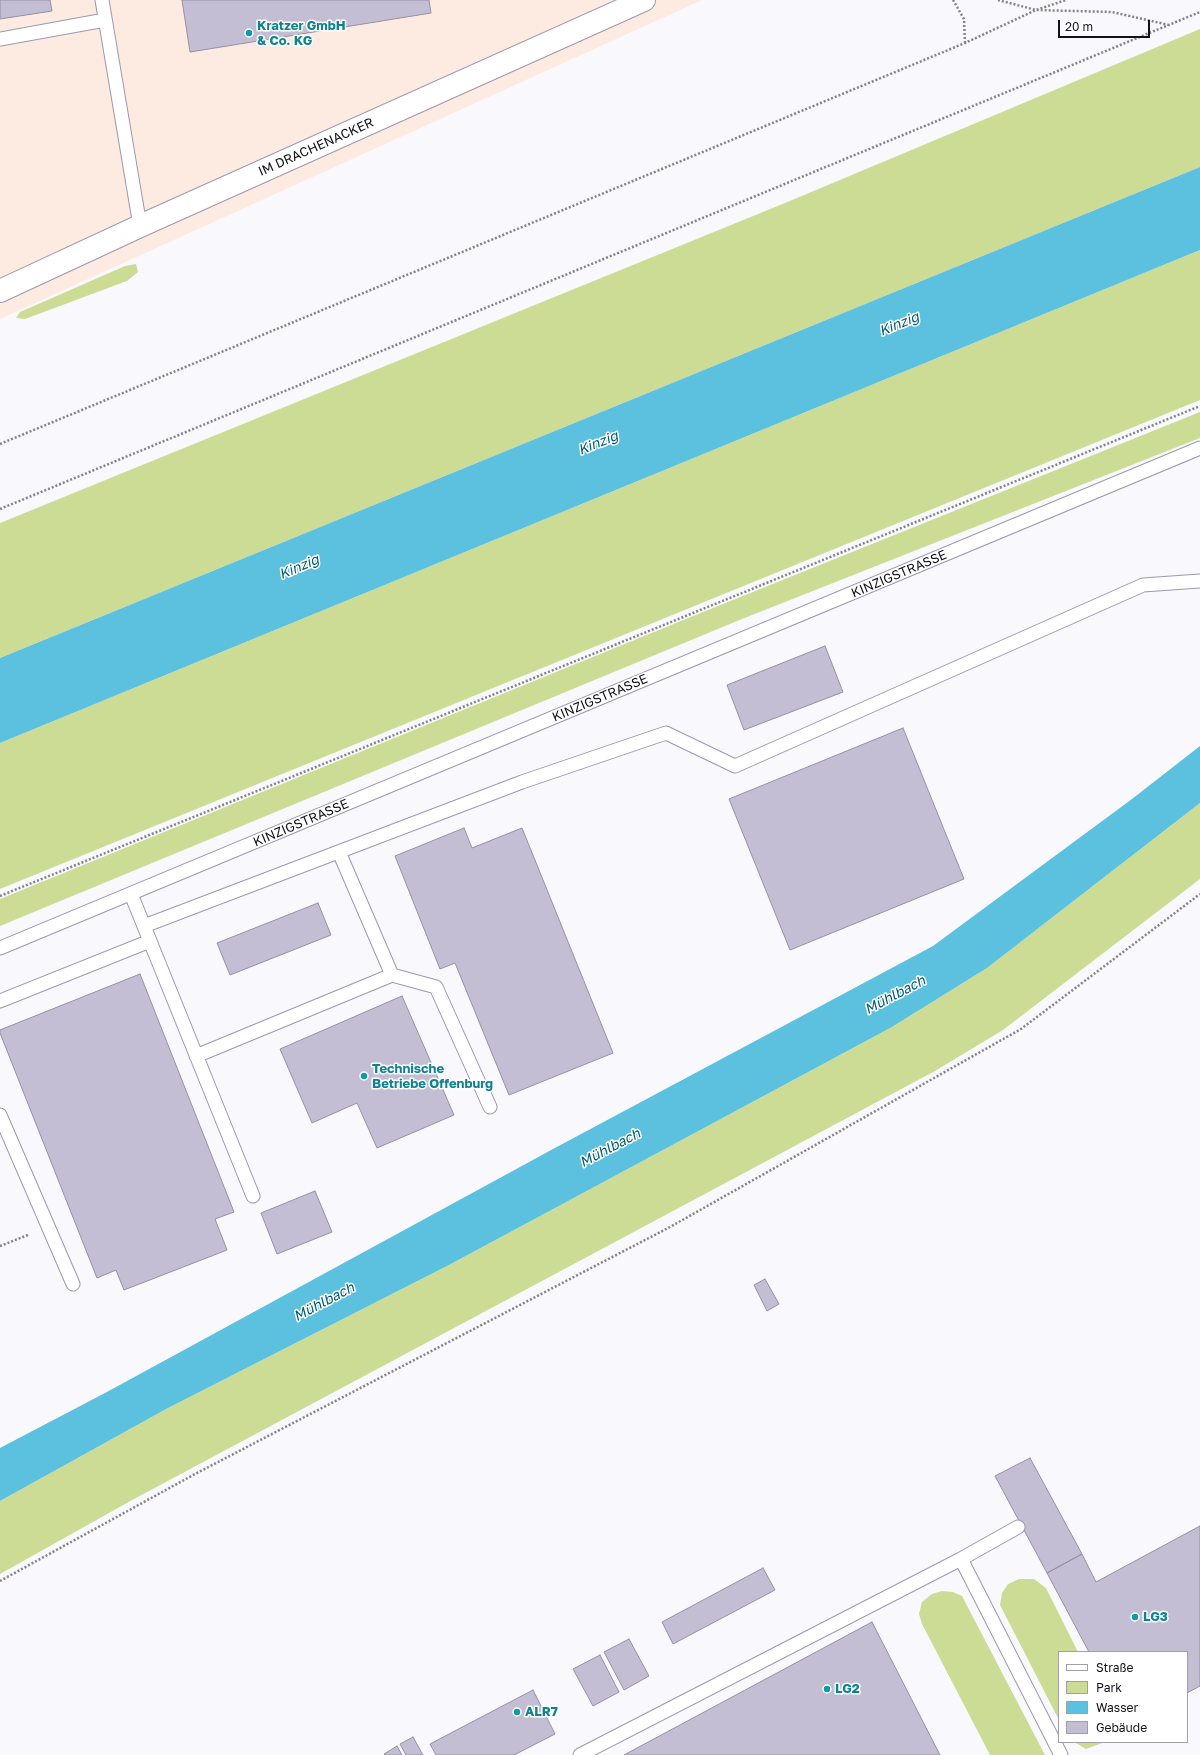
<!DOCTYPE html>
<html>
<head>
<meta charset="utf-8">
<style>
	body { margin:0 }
	#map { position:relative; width:1200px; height:1755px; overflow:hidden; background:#f9f8fd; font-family:"Golos Text",sans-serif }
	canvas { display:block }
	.legend { position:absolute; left:1058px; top:1651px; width:130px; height:92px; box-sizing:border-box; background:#fff; border:1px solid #a1a0a3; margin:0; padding:5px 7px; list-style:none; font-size:12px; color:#131119 }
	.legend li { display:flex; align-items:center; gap:8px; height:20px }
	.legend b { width:20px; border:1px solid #a1a0a3 }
	.scale { position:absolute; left:1058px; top:20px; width:92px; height:18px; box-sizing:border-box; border:2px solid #131119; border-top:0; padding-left:5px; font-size:12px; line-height:14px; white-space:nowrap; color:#131119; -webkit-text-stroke:3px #fff; paint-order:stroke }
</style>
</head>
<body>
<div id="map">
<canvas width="1200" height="1755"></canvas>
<ul class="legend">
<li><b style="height:5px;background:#fff"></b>Straße</li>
<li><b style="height:11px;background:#cddc95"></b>Park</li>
<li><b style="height:11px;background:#5cc0df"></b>Wasser</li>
<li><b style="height:11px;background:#c4bed5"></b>Gebäude</li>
</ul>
<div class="scale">20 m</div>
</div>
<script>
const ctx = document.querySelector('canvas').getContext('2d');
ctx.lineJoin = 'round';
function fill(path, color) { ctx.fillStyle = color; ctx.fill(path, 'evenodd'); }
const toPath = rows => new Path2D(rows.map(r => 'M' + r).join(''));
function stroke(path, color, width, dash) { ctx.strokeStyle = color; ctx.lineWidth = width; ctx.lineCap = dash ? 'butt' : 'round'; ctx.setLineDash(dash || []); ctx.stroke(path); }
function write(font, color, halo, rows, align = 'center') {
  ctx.font = font + ' "Golos Text",sans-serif'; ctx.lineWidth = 3; ctx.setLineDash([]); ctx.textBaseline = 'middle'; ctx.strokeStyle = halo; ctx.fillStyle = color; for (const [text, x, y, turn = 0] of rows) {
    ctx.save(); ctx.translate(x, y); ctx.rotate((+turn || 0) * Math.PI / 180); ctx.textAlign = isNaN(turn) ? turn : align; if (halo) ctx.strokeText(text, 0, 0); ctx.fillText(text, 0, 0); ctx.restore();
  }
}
fill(toPath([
	[0,0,702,0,0,319]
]), '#fdebe1');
fill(toPath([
	[1200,29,1200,167,0,658,0,523,785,203],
	[1200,250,1200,400,0,889,0,743],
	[136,264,138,272,127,281,25,319,16,318,20,312,125,266],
	[1200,412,1200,438,742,619,0,926,0,899,703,612],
	[1200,803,1200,879,1003,1030,935,1071,134,1499,0,1574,0,1501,168,1408,449,1265,892,1027,987,968],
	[1019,1579,1034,1579,1046,1588,1078,1652,1059,1652,1059,1720,1000,1605,1002,1593,1008,1584],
	[942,1591,953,1592,962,1596,1045,1755,990,1755,922,1624,919,1614,922,1602,932,1594],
	[1074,1742,1105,1742,1086,1749]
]), '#cddc95');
fill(toPath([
	[1200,167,1200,250,0,743,0,658],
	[1200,746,1200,803,987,968,892,1027,449,1265,168,1408,0,1501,0,1448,105,1393,553,1149,933,946,1132,799]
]), '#5cc0df');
const building = toPath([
	[0,0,50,0,52,11,0,19,0,0],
	[182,0,429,0,431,13,190,52,182,0],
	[825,646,843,692,744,730,727,685,825,646],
	[903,728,964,879,790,950,729,799,903,728],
	[464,828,472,848,522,828,613,1053,509,1095,455,963,440,969,395,856,464,828],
	[318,903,331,935,230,975,217,943,318,903],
	[140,974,234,1212,215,1219,227,1250,124,1290,116,1270,97,1278,0,1033,0,1030,140,974],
	[402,996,454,1115,377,1148,357,1103,312,1123,280,1049,402,996],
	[315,1191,332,1232,277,1254,261,1213,315,1191],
	[765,1279,779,1304,767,1311,754,1285,765,1279],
	[1030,1458,1082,1554,1047,1573,995,1476,1030,1458],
	[1200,1526,1200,1686,1187,1693,1187,1652,1089,1652,1047,1573,1082,1554,1096,1582,1200,1526],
	[763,1568,775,1590,673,1644,662,1622,763,1568],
	[872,1622,940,1755,624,1755,872,1622],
	[629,1639,649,1676,624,1690,604,1652,629,1639],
	[600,1655,619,1692,593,1706,573,1669,600,1655],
	[533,1690,555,1734,514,1755,436,1755,430,1744,533,1690],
	[413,1737,423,1755,406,1755,400,1744,413,1737],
	[397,1746,402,1755,385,1755,384,1754,397,1746]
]);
fill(building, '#c4bed5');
stroke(building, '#9590a5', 1);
const service = toPath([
	[102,0,140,226],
	[0,39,105,20],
	[339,852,392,975],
	[131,894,253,1196],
	[144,926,522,782,666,733,735,766,1143,585,1200,581],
	[0,948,1200,448],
	[0,1001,150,941],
	[196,1056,392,975,436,987,490,1107],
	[0,1115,73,1284],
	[961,1559,1018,1527],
	[580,1755,961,1559,1061,1755]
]);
const minor = toPath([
	[0,291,140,226,644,0]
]);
stroke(service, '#9d98ad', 15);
stroke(minor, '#9d98ad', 24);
stroke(toPath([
	[953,0,964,19,965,43],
	[998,0,1036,10,1066,0],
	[0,444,965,43,1036,10,1112,12,1169,25],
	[0,509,1200,12],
	[0,896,1200,406],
	[0,1246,28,1235],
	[0,1581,195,1474,670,1227,1021,1029,1200,894]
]), '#848289', 2.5, [2, 2]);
stroke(service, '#fff', 13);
stroke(minor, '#fff', 22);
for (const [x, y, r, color] of [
	[249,33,4,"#0f9aa8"],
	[364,1076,4,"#0f9aa8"],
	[1135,1617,4,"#0f9aa8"],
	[827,1689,4,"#0f9aa8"],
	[517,1712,4,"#0f9aa8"]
]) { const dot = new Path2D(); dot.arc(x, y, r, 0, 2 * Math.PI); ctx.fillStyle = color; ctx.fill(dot); stroke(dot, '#fff', 1.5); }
write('bold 13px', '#0d838f', '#fff', [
	["Kratzer GmbH",257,26],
	["& Co. KG",257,41],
	["Technische",372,1069],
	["Betriebe Offenburg",372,1084],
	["LG3",1143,1617],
	["LG2",835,1689],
	["ALR7",525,1712]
], 'left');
write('13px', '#131119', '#fff', [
	["IM DRACHENACKER",316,147,-24],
	["KINZIGSTRASSE",899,574,-23],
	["KINZIGSTRASSE",600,698,-23],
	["KINZIGSTRASSE",301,823,-23]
]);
write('italic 14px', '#00596e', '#fff', [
	["Kinzig",899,324,-22],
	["Kinzig",598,443,-22],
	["Kinzig",299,567,-23],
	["Mühlbach",895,995,-28],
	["Mühlbach",610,1148,-28],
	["Mühlbach",324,1302,-28]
]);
</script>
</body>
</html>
